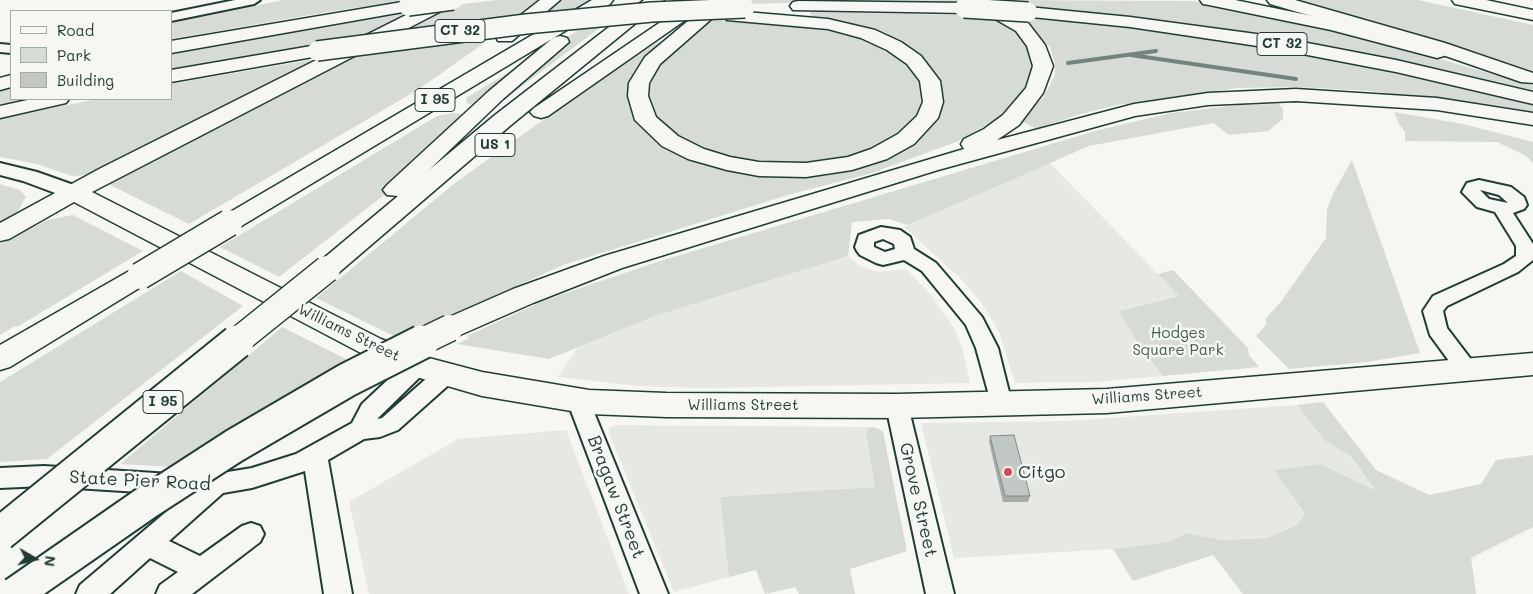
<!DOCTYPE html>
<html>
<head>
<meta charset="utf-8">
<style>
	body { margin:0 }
	#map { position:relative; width:1533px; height:594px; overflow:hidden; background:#f6f6f2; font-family:Mali,sans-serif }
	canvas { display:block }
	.legend { position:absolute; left:10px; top:10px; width:162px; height:90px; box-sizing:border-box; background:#f6f6f2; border:1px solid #a0aca6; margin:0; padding:6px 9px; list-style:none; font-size:15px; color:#1f3d34 }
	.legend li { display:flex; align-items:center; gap:10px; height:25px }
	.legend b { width:25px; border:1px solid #a0aca6 }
	.north { position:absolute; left:10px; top:534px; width:50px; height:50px; -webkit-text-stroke:4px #f6f6f2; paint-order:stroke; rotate:98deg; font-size:14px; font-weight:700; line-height:20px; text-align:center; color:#1f3d34 }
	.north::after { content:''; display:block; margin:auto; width:18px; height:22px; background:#1f3d34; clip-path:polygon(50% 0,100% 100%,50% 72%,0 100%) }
</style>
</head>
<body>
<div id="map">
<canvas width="1533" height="594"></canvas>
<ul class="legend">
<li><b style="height:6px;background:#f6f6f2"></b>Road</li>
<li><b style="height:14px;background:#d6dbd6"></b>Park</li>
<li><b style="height:14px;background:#c1c8c3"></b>Building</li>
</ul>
<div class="north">N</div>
</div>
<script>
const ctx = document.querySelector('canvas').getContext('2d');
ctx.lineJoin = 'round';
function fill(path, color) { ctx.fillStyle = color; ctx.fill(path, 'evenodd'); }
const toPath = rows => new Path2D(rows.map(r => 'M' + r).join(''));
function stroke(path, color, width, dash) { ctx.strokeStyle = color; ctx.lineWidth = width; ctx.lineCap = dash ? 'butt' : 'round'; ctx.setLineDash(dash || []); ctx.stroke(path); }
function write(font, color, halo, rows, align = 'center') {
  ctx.font = font + ' Mali,sans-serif'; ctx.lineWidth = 5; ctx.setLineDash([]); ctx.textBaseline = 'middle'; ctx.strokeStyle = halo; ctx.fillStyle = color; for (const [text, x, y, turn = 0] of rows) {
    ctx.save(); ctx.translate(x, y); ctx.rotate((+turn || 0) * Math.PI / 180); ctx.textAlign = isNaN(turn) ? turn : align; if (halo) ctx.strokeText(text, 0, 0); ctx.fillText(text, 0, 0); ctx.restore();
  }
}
fill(toPath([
	[1049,162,1179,296,1119,311,1137,342,1163,376,1096,382,1015,383,999,332,983,305,961,279,904,227],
	[848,256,860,266,878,272,906,269,931,295,954,328,963,351,970,383,704,388,637,386,558,377,577,348,655,316],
	[1297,405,1324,440,1350,457,1377,492,1321,464,1275,470,1305,515,1297,525,1267,538,1222,540,1186,533,1169,542,1113,549,954,558,921,423,1067,421],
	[616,425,870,427,866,433,875,487,720,497,729,577,674,592,609,433,609,428],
	[566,430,629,594,369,594,349,502,458,439]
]), '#e6e8e4');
fill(toPath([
	[284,0,412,0,333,11,171,39,171,23],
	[497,0,538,0,513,20,394,34,446,6],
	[560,0,591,0,567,14,540,17],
	[730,0,964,0,976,5,827,2,750,4],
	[984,0,1193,1,1343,32,1406,49,1533,86,1533,93,1237,32,1105,15,1020,7],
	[1288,0,1418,0,1533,25,1533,72],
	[423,9,369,38,171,72,171,52],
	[810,12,1003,16,1022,34,1036,62,1032,83,1019,101,997,119,961,140,872,173,788,195,563,265,400,339,316,298,455,183,589,87,658,42,666,43,634,74,629,90,629,101,632,114,639,126,668,148,739,171,898,153,918,139,936,120,915,55,812,19],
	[1020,17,1138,28,1319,56,1533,105,1533,116,1445,101,1371,91,1299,87,1237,88,1117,105,1077,115,1037,129,1019,120,1043,98,1055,75,1055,63,1050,47],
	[708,19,832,29,859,35,902,56,922,84,924,99,919,114,900,137,850,158,783,167,728,160,669,135,646,106,646,82,654,65],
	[605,24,498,104,479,108,467,103,466,98,587,25],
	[490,35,483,44,419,89,189,224,104,182,352,53],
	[316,59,307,66,100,171,89,175,72,176,37,164,0,157,0,119,97,99,171,99,171,84],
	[11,87,11,99,42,99,0,108,0,90],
	[1279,104,1283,109,1283,119,1268,131,1229,135,1213,123,1089,146,908,225,889,219,852,222,848,256,655,316,549,359,457,344,469,338,467,336,543,301,592,284,660,261,1095,131,1171,113,1238,105],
	[1394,112,1463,124,1533,142,1533,163,1526,156,1497,142,1405,141,1405,132,1398,122],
	[454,113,465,115,466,131,279,277,220,247,437,116],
	[1352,160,1420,353,1367,362,1289,369,1256,336,1266,325,1266,318,1280,303,1326,238,1327,209,1335,190],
	[0,184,20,190,26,197,18,211,0,222],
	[73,215,143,251,17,327,15,326,0,335,0,244,48,220],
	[1173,270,1248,348,1249,355,1259,367,1163,376,1137,342,1119,311,1179,296,1158,274],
	[181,271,243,306,47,459,0,462,0,382],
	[282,327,354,363,175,467,120,464],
	[1323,402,1376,470,1429,495,1481,484,1496,460,1533,455,1533,527,1471,558,1476,594,1243,594,1213,555,1133,581,1113,549,1169,542,1186,533,1222,540,1267,538,1297,525,1305,514,1274,470,1321,464,1376,491,1351,457,1324,440,1297,405],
	[870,427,877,428,883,432,907,551,850,569,855,594,799,594,795,587,765,594,756,570,729,577,720,497,875,487,866,433]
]), '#d6dbd6');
stroke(toPath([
	[1131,55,1296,79],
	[1068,63,1156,51]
]), '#72847d', 4);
const minor = toPath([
	[235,0,260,0,254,4,171,21,171,13,235,0],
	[0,44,11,45,11,53,0,52,0,44],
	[1479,180,1511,187,1524,197,1527,205,1524,209,1513,213,1533,244,1533,260,1518,272,1447,306,1443,311,1447,328,1479,370,1476,376,1468,378,1460,376,1430,335,1423,311,1433,296,1504,264,1516,256,1516,246,1495,212,1477,207,1462,192,1467,183,1479,180],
	[1480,190,1499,195,1508,203,1489,199,1480,190],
	[881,227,900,230,910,237,914,249,936,263,982,317,998,348,1012,404,1009,410,1001,413,993,410,976,348,966,325,922,271,904,260,883,265,876,263,860,255,857,251,855,247,859,235,881,227],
	[883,239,894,244,895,249,885,252,874,247,874,242,883,239],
	[417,358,425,360,428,366,425,372,377,419,382,418,437,369,445,367,453,369,456,375,453,381,398,430,380,437,364,439,328,460,352,594,324,594,305,471,252,488,223,493,169,541,200,556,242,526,251,523,260,526,264,534,260,542,192,594,156,594,160,585,178,572,150,558,110,594,76,594,80,585,186,495,44,486,0,488,0,468,44,466,203,476,252,468,296,454,352,423,362,404,409,360,417,358],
	[578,391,586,394,589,400,668,594,640,594,567,400,570,394,578,391],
	[897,397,905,400,908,406,954,594,926,594,886,406,889,400,897,397]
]);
const tertiary = toPath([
	[0,163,37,172,82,188,85,193,82,198,74,200,23,181,0,175,0,163]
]);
const secondary = toPath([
	[436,0,458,0,455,4,92,192,381,339,425,357,482,372,589,390,666,393,897,394,1107,389,1533,353,1533,375,1107,413,897,418,666,417,589,414,482,396,406,374,361,353,74,202,9,239,0,241,0,223,101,168,436,0],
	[1452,0,1486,0,1533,10,1533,20,1455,4,1452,0]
]);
const primary = toPath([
	[713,0,733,0,660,64,649,83,648,96,656,117,678,136,704,149,730,157,759,162,806,163,848,157,871,149,898,134,917,116,923,102,920,81,907,64,887,50,861,38,828,29,727,20,724,16,727,12,733,11,828,19,875,30,901,42,921,56,940,81,943,102,938,118,914,144,887,159,852,170,806,177,759,176,727,170,688,159,662,146,635,120,628,96,629,83,645,57,713,0],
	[1200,0,1235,0,1332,20,1444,48,1447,52,1444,56,1437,58,1331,30,1209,5,1203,4,1200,0],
	[408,1,414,2,417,6,414,10,171,53,171,41,408,1],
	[799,1,964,3,970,4,973,8,970,12,964,13,793,10,790,6,793,2,799,1],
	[1028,7,1130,17,1271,36,1396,60,1533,92,1533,104,1396,72,1271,48,1130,27,1022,16,1019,12,1022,8,1028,7],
	[317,45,324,47,327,51,324,55,171,82,171,70,317,45],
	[11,75,11,87,0,90,0,78,11,75],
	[32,99,69,99,66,103,0,118,0,106,32,99]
]);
const motorway = toPath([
	[540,0,560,0,512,41,498,41,496,37,498,33,540,0],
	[592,0,613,0,610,4,238,228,229,231,220,228,217,223,220,218,592,0],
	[644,0,664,0,511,125,336,275,327,278,318,275,314,269,318,263,398,196,387,195,383,190,387,185,489,91,553,38,560,36,567,38,569,42,503,99,429,170,495,115,644,0],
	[693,0,714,0,548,116,541,118,534,116,530,112,534,108,693,0],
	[976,0,988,0,1028,23,1045,45,1053,66,1043,93,1019,125,997,140,1134,104,1208,93,1296,89,1437,98,1533,113,1533,125,1437,110,1296,101,1208,105,1135,116,938,170,622,268,533,303,460,335,450,338,440,335,436,328,440,321,513,289,604,256,964,149,961,144,964,139,984,129,1003,115,1026,88,1033,66,1027,46,1016,31,976,8,973,4,976,0],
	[1267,0,1295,0,1445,43,1533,73,1533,83,1521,82,1431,51,1270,4,1267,0],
	[140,267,149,270,153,276,149,282,10,367,0,370,0,345,131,270,140,267]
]);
stroke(minor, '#1f3d34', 4);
stroke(tertiary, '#1f3d34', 4);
stroke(secondary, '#1f3d34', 3);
stroke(primary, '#1f3d34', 3);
stroke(motorway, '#1f3d34', 3);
fill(minor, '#f6f6f2');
fill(tertiary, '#f6f6f2');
fill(secondary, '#f6f6f2');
fill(primary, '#f6f6f2');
fill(motorway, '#f6f6f2');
const primaryBridge = toPath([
	[408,6,453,0],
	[964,8,1028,12],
	[317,51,526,24,652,12,745,8]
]);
const motorwayBridgeFar1 = toPath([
	[140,276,229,223],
	[235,343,327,269],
	[419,343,450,328]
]);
const motorwayBridge = toPath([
	[0,534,237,342],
	[15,594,146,503,234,446,347,380,422,342]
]);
stroke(primaryBridge, '#1f3d34', 22, []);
stroke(motorwayBridgeFar1, '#1f3d34', 29, []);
stroke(motorwayBridge, '#1f3d34', 37, []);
stroke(primaryBridge, '#f6f6f2', 19);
stroke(motorwayBridgeFar1, '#f6f6f2', 26);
stroke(motorwayBridge, '#f6f6f2', 33);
fill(toPath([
	[990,436,1030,496,1028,502,1003,502,989,442]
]), '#a6aca8');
const building = toPath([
	[1014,435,1030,496,1005,496,990,436,1014,435]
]);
fill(building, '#c1c8c3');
stroke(building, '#878c88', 1);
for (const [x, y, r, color] of [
	[1008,472,5,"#d1495b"]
]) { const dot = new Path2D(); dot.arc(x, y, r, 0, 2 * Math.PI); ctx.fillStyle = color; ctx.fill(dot); stroke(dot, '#f6f6f2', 2); }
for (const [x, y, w] of [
	[460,31,50],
	[1282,44,50],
	[435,100,40],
	[495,145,40],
	[163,402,40]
]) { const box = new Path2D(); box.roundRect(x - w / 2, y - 11.5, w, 23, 4); ctx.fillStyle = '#f6f6f2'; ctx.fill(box); stroke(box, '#1f3d34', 1); }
write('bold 14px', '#1f3d34', null, [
	["CT 32",460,31],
	["CT 32",1282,44],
	["I 95",435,100],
	["US 1",495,145],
	["I 95",163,402]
]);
write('15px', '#1f3d34', '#f6f6f2', [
	["Williams Street",349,333,26],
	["Williams Street",1147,396,-4],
	["Williams Street",743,405]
]);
write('15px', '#445d54', '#f6f6f2', [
	["Hodges",1178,333],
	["Square Park",1178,350]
]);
write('18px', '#1f3d34', '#f6f6f2', [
	["Citgo",1018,472]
], 'left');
write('18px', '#1f3d34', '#f6f6f2', [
	["State Pier Road",140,481,3],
	["Bragaw Street",616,497,69],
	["Grove Street",918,500,77]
]);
</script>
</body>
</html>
